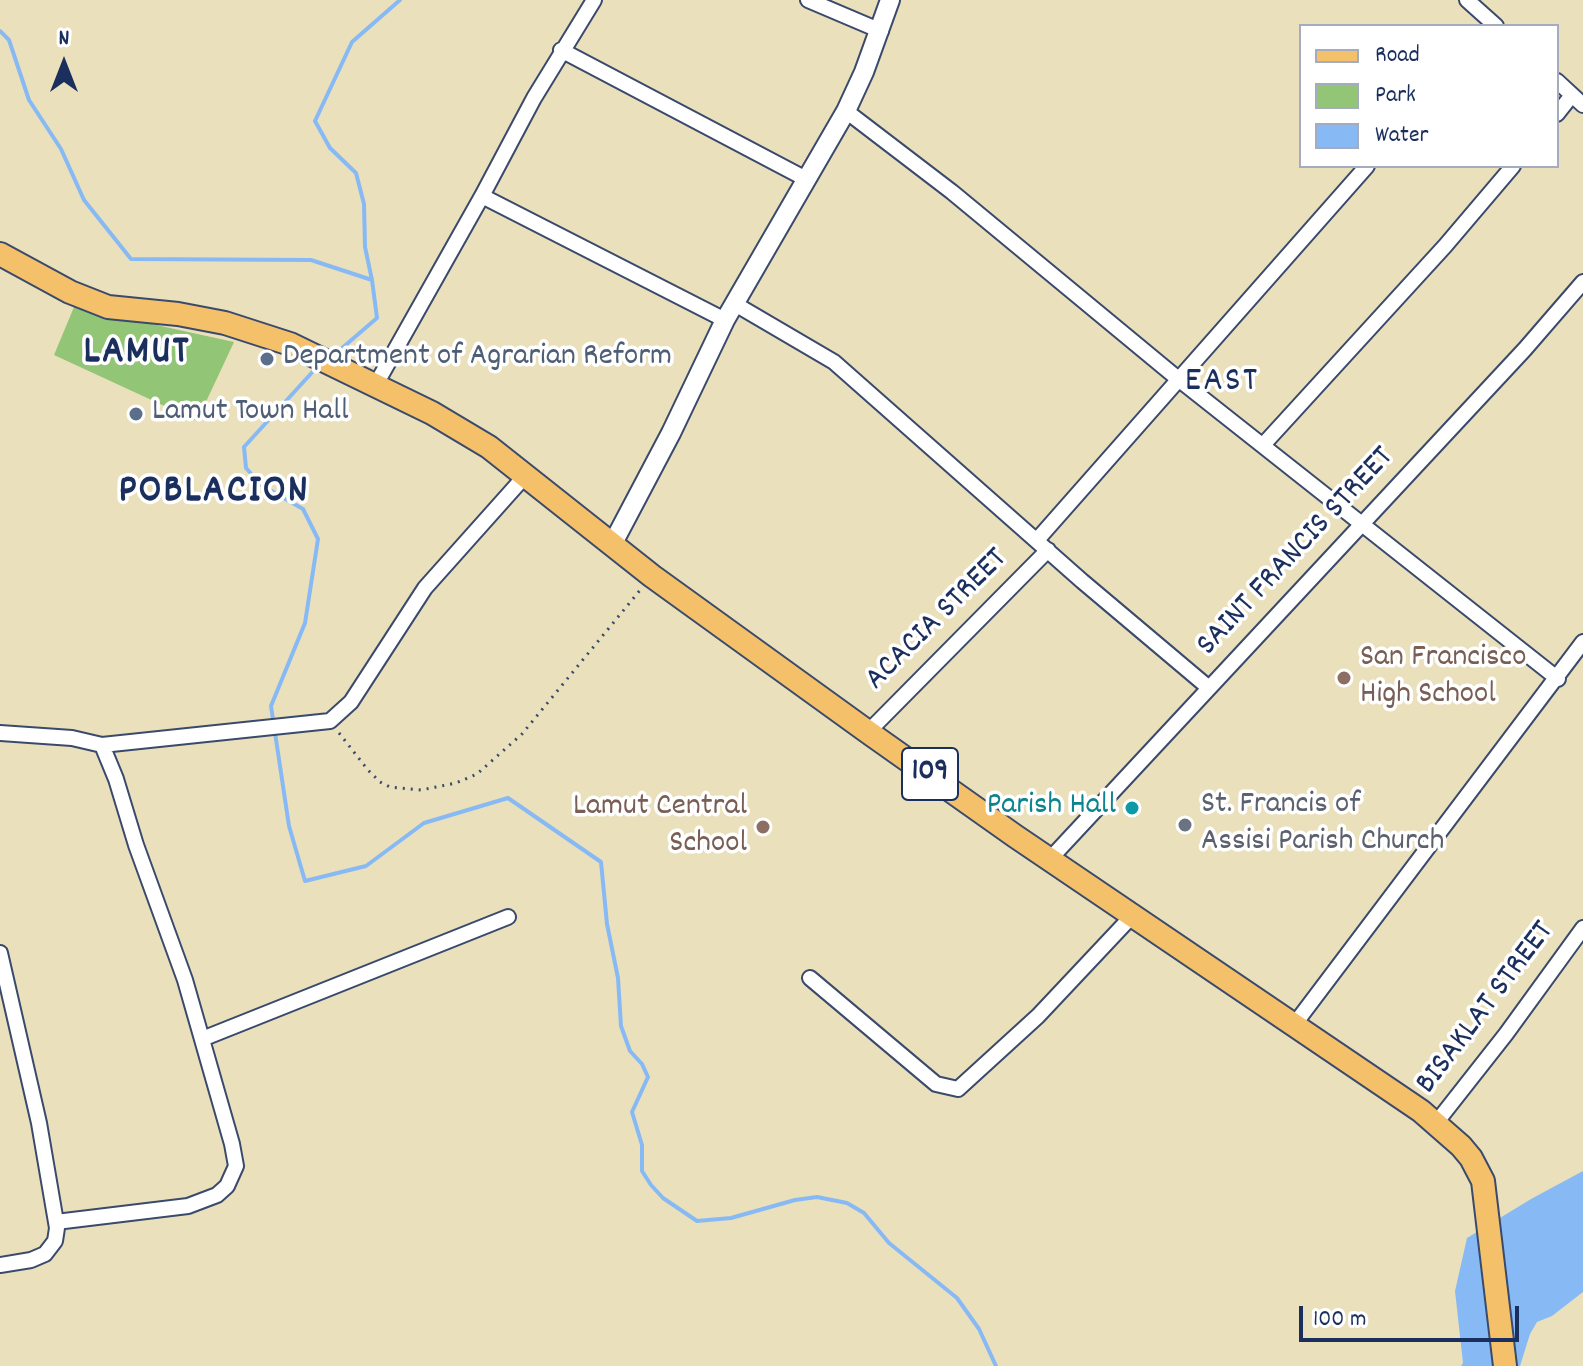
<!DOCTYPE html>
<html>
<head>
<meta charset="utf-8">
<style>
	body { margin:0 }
	#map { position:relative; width:1583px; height:1366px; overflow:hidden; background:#ebe0bc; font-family:Dekko,sans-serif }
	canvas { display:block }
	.legend { position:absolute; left:1299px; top:24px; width:260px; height:144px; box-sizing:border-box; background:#fff; border:2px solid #a4acbf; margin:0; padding:10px 14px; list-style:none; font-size:24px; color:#1b2f5e }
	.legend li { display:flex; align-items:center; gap:16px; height:40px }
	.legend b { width:40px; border:2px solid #a4acbf }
	.north { position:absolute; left:24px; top:24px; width:80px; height:80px; -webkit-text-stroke:6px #fff; paint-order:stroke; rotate:0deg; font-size:22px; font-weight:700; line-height:32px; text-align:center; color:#1b2f5e }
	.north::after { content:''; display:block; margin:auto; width:28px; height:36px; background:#1b2f5e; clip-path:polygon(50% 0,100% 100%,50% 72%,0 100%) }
	.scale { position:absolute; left:1299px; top:1306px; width:220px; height:36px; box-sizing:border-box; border:4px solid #1b2f5e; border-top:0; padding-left:10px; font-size:24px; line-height:28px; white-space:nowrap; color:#1b2f5e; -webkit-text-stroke:6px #fff; paint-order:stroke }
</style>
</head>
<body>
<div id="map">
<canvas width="1583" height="1366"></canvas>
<ul class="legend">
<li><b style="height:10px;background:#f4c16a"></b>Road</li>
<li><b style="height:22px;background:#93c576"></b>Park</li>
<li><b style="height:22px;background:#87baf5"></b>Water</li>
</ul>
<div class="north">N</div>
<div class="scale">100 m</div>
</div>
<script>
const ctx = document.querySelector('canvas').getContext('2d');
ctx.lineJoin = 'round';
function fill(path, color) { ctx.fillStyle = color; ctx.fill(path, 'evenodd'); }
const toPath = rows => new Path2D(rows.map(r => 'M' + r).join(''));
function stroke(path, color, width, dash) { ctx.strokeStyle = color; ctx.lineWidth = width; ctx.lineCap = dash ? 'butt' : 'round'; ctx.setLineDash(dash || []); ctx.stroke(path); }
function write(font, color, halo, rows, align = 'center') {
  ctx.font = font + ' Dekko,sans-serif'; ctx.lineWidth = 7; ctx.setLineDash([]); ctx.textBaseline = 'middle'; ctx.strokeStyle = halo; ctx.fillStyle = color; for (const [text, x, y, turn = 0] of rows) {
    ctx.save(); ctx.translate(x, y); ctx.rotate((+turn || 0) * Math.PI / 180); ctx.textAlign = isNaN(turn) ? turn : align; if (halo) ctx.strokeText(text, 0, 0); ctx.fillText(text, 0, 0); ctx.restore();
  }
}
fill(toPath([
	[74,307,234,342,197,421,54,355]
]), '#93c576');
fill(toPath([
	[1583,1171,1583,1292,1552,1316,1537,1322,1530,1334,1520,1366,1461,1366,1463,1363,1455,1291,1467,1238,1531,1199]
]), '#87baf5');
stroke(toPath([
	[0,31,9,40,29,100,61,149,84,200,131,259,311,260,372,280,377,318,334,355],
	[372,280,365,247,364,204,356,173,330,148,315,121,352,42,400,0],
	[317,367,244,447,246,468,261,485,303,509,318,539,305,623,271,706,289,826,305,881,366,866,424,823,508,798,601,862,607,924,618,978,621,1026,630,1051,642,1064,648,1077,632,1112,642,1145,642,1171,651,1185,663,1198,697,1221,731,1218,795,1200,817,1197,847,1203,864,1213,889,1243,957,1298,979,1329,996,1366]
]), '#87baf5', 4);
const minor = toPath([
	[808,0,881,31],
	[1467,0,1496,26],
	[561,50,806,179],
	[1557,81,1583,105],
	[846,111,952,192,1177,378,1558,679],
	[1557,114,1572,95],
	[482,196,725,320],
	[735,304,834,362,1082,581,1209,688],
	[375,386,482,196,534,98,594,0],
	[1263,445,1445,246,1513,166],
	[1037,540,1367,166],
	[868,732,1048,550],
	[0,733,72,738,102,745,116,779,136,845,185,980,232,1144,236,1166,227,1186,217,1195,188,1206,56,1222],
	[102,745,330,721,351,702,425,588,525,476],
	[1050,859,1525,349,1583,282],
	[0,953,39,1123,57,1228,55,1241,45,1254,31,1260,0,1265],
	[810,978,936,1084,958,1089,1038,1016,1133,915],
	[1294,1025,1583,642],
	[202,1039,508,917],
	[1436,1123,1506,1034,1583,928]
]);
const tertiary = toPath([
	[613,543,671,433,725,320,846,111,864,72,890,0]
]);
const primary = toPath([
	[0,254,70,292,108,307,178,314,225,323,290,344,432,413,489,447,652,576,868,732,1015,836,1421,1111,1461,1146,1471,1158,1483,1181,1505,1366]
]);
stroke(minor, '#3a4a6c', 18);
stroke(tertiary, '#3a4a6c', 22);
stroke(primary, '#3a4a6c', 26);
stroke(toPath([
	[339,733,368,770,380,782,390,787,421,790,456,783,477,774,522,734,641,589]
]), '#3a4a6c', 3, [2, 6]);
stroke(minor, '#fff', 14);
stroke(tertiary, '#fff', 18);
stroke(primary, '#f4c16a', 22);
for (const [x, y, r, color] of [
	[267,359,8,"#5c6f8a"],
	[136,414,8,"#5c6f8a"],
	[1344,678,8,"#8d6e63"],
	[1132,808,8,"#0f9aa8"],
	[1185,825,8,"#6b7280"],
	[763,827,8,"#8d6e63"]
]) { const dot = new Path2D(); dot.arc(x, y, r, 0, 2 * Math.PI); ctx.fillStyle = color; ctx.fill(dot); stroke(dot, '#fff', 3); }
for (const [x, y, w] of [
	[930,774,56]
]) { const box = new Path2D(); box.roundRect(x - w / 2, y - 26, w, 52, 6); ctx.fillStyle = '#fff'; ctx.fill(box); stroke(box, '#1b2f5e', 2); }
write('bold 30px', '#1b2f5e', null, [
	["109",930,774]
]);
write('32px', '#4e5e75', '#fff', [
	["Department of Agrarian Reform",283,359],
	["Lamut Town Hall",152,414]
], 'left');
write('32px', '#1b2f5e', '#fff', [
	["SAINT FRANCIS STREET",1297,553,-47],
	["ACACIA STREET",938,621,-45],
	["BISAKLAT STREET",1487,1009,-53]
]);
write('32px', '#785e54', '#fff', [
	["San Francisco",1360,660],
	["High School",1360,697],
	["Lamut Central",747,809,"right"],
	["School",747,846,"right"]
], 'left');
write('32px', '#5b616d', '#fff', [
	["St. Francis of",1201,807],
	["Assisi Parish Church",1201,844]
], 'left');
write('32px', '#0d838f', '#fff', [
	["Parish Hall",1116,808]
], 'right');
ctx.letterSpacing = '2px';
write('36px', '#1b2f5e', '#fff', [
	["EAST",1222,384]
]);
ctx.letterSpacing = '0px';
ctx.letterSpacing = '2px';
write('bold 40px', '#1b2f5e', '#fff', [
	["LAMUT",137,356],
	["POBLACION",214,495]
]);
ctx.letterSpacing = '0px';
</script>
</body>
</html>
